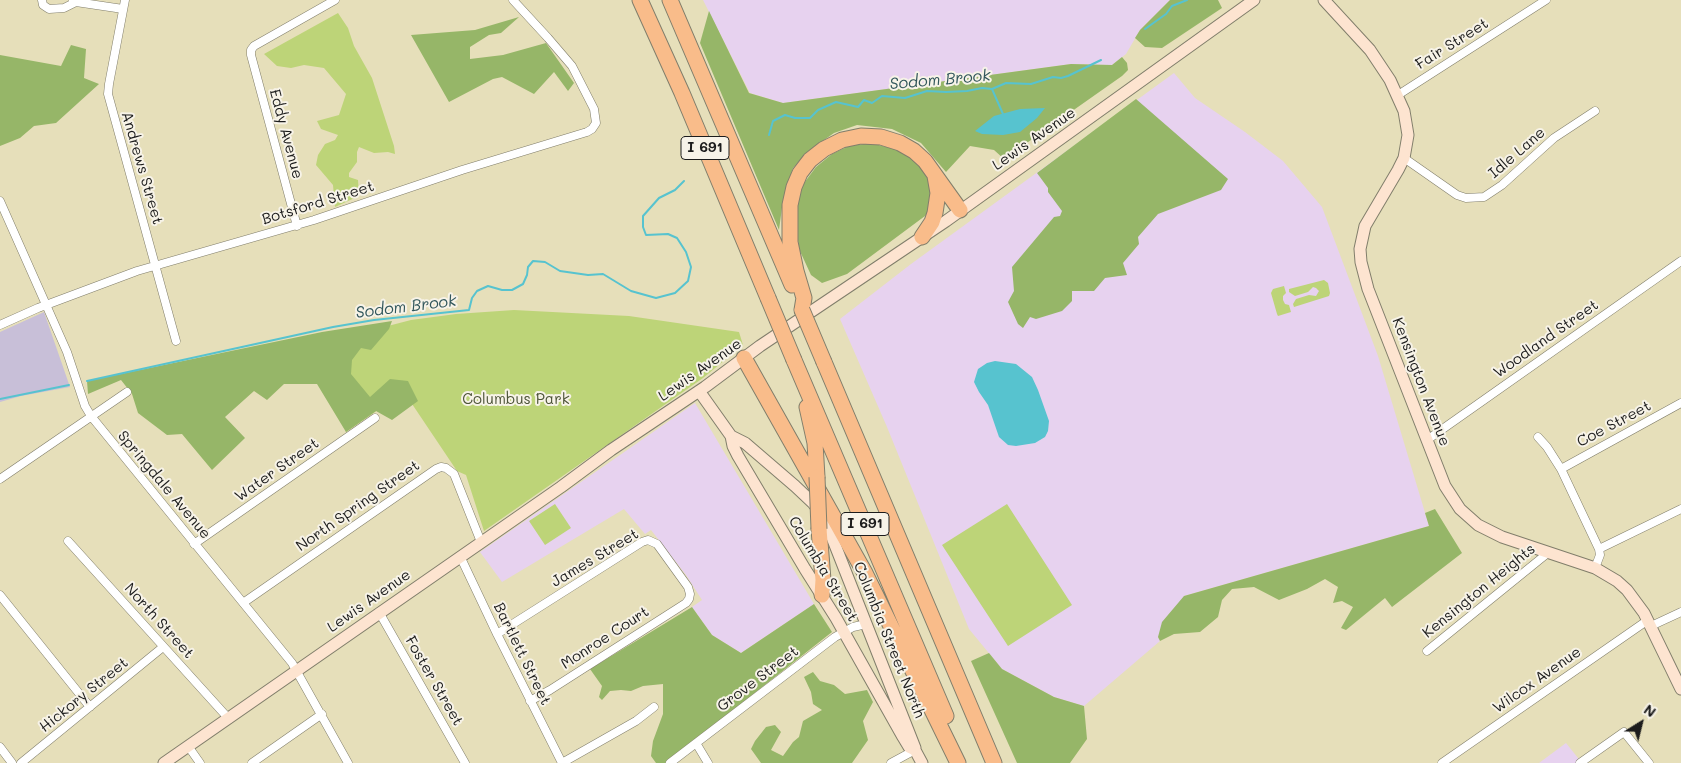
<!DOCTYPE html>
<html>
<head>
<meta charset="utf-8">
<style>
	body { margin:0 }
	#map { position:relative; width:1681px; height:763px; overflow:hidden; background:#e6dfba; font-family:Mali,sans-serif }
	canvas { display:block }
	.north { position:absolute; left:1616px; top:698px; width:50px; height:50px; -webkit-text-stroke:4px #f7f3e8; paint-order:stroke; rotate:36deg; font-size:14px; font-weight:700; line-height:20px; text-align:center; color:#1c1c1c }
	.north::after { content:''; display:block; margin:auto; width:18px; height:22px; background:#1c1c1c; clip-path:polygon(50% 0,100% 100%,50% 72%,0 100%) }
</style>
</head>
<body>
<div id="map">
<canvas width="1681" height="763"></canvas>
<div class="north">N</div>
</div>
<script>
const ctx = document.querySelector('canvas').getContext('2d');
ctx.lineJoin = 'round';
function fill(path, color) { ctx.fillStyle = color; ctx.fill(path, 'evenodd'); }
const toPath = rows => new Path2D(rows.map(r => 'M' + r).join(''));
function stroke(path, color, width, dash) { ctx.strokeStyle = color; ctx.lineWidth = width; ctx.lineCap = dash ? 'butt' : 'round'; ctx.setLineDash(dash || []); ctx.stroke(path); }
function write(font, color, halo, rows, align = 'center') {
  ctx.font = font + ' Mali,sans-serif'; ctx.lineWidth = 4; ctx.setLineDash([]); ctx.textBaseline = 'middle'; ctx.strokeStyle = halo; ctx.fillStyle = color; for (const [text, x, y, turn = 0] of rows) {
    ctx.save(); ctx.translate(x, y); ctx.rotate((+turn || 0) * Math.PI / 180); ctx.textAlign = isNaN(turn) ? turn : align; if (halo) ctx.strokeText(text, 0, 0); ctx.fillText(text, 0, 0); ctx.restore();
  }
}
fill(toPath([
	[703,0,1170,0,1140,30,1126,54,1112,65,1071,64,783,103,750,93],
	[1174,73,1195,98,1245,132,1283,161,1322,207,1378,356,1429,526,1184,596,1158,637,1160,641,1084,706,1054,697,1002,669,969,629,887,427,840,319,911,264],
	[695,403,814,604,741,653,712,635,692,607,702,600,686,575,651,530,645,534,624,509,502,582,480,552],
	[1566,743,1582,763,1539,763]
]), '#e7d2ef');
fill(toPath([
	[44,312,70,387,21,396,0,402,0,332]
]), '#c8bfd8');
fill(toPath([
	[338,13,348,28,354,46,372,78,394,146,395,154,388,152,374,153,359,147,357,152,357,162,349,173,349,177,358,180,359,196,335,207,333,185,316,165,318,155,325,144,335,140,338,135,321,129,317,121,339,115,346,94,324,68,304,65,291,68,277,66,264,54],
	[1324,280,1328,283,1330,293,1329,296,1294,307,1293,304,1296,299,1309,295,1316,296,1319,291,1316,288,1313,287,1308,292,1295,296,1289,292,1289,289],
	[1284,286,1286,293,1283,296,1283,300,1285,304,1289,305,1291,312,1278,316,1277,314,1271,293,1273,289],
	[514,310,629,316,739,332,743,345,703,378,484,531,466,475,457,471,404,392,346,432,320,339,361,333,411,320,456,314],
	[555,504,571,528,545,545,529,521],
	[1007,504,1072,605,1008,646,942,545]
]), '#bdd478');
fill(toPath([
	[1170,0,1218,0,1222,8,1162,48,1145,47,1135,38,1140,30],
	[709,11,749,93,783,103,1071,64,1112,65,1122,57,1127,63,1128,70,1122,76,1004,159,994,150,970,146,946,172,921,143,892,129,857,125,834,133,807,152,793,168,783,200,779,230,700,43],
	[519,17,501,33,489,35,470,47,470,59,503,55,546,43,574,83,568,91,554,72,534,94,502,77,493,79,449,102,411,35,475,30],
	[71,45,86,49,84,78,99,84,56,123,34,126,20,138,0,146,0,55,61,66],
	[1136,99,1228,179,1221,190,1158,214,1138,237,1139,244,1123,263,1127,275,1105,278,1094,291,1072,291,1072,301,1062,311,1036,319,1030,317,1023,328,1018,324,1008,302,1014,291,1012,267,1054,217,1060,216,1062,211,1048,192,1048,188,1037,173],
	[871,143,894,149,909,156,923,169,930,184,931,207,925,216,847,274,822,283,811,275,799,249,796,222,797,201,804,183,816,167,832,154,849,146],
	[392,321,389,329,371,350,361,348,352,360,351,374,370,397,390,379,408,381,418,401,392,420,376,411,346,432,317,384,284,384,267,400,254,391,225,417,245,438,212,470,182,434,167,435,138,413,132,394,121,380,88,394,87,381,322,332],
	[1435,509,1462,553,1392,607,1385,598,1346,630,1341,628,1353,607,1342,601,1333,603,1338,587,1325,579,1307,589,1279,600,1254,587,1232,589,1222,600,1218,617,1200,632,1174,634,1160,641,1158,637,1162,622,1184,596,1429,526,1425,513],
	[814,604,832,632,666,763,656,763,651,756,653,741,663,714,663,684,643,686,631,691,621,690,610,691,602,700,599,697,602,686,590,669,692,607,712,635,741,653],
	[989,653,1002,669,1054,697,1084,706,1087,739,1070,763,1017,763,971,661],
	[813,672,820,681,834,685,845,694,867,690,873,702,863,721,868,740,852,763,761,763,751,749,755,741,766,727,775,725,781,732,771,750,783,756,793,742,799,737,803,721,822,710,813,704,811,692,804,677]
]), '#96b668');
fill(toPath([
	[1045,108,1037,118,1020,132,1003,135,982,134,975,131,994,116,1020,109],
	[995,361,1016,364,1032,377,1038,390,1049,421,1048,431,1045,437,1035,443,1016,446,1008,445,999,437,988,405,979,392,974,382,978,369,987,363]
]), '#57c3cf');
stroke(toPath([
	[1145,29,1166,14,1172,6,1187,0],
	[992,89,1003,114],
	[769,135,773,121,785,115,795,118,810,118,818,110,836,102,858,107,864,100,872,103,882,96,905,98,927,91,946,92,967,91,982,88,992,89,1006,83,1031,84,1053,77,1061,78,1068,76,1101,60],
	[87,381,333,327,374,320,469,310,472,298,477,291,488,286,502,290,512,290,523,284,527,275,528,267,533,261,545,262,560,271,588,275,603,274,631,291,656,298,675,293,688,281,691,267,686,252,677,238,668,234,646,235,643,227,643,216,659,198,675,190,684,181],
	[0,399,69,385]
]), '#57c3cf', 2);
const street = toPath([
	[42,0,43,5,49,9,64,8,76,2],
	[73,0,76,2,123,9],
	[125,0,109,84,108,94,176,341],
	[1398,95,1546,0],
	[1404,158,1457,195,1466,198,1484,197,1502,185,1554,138,1595,111],
	[0,201,67,352,85,406,91,416,292,663,348,763],
	[297,226,251,55,251,50,254,46,335,0],
	[0,325,38,308,137,271,314,220,462,170,587,132,592,129,596,123,594,109,572,66,548,38,513,0],
	[1538,437,1547,447,1561,469,1599,549,1600,555,1595,568],
	[1427,440,1681,261],
	[1561,469,1681,403],
	[0,479,127,392],
	[68,541,229,719],
	[194,544,375,418],
	[1599,549,1681,509],
	[460,556,497,634,562,763],
	[0,595,90,707],
	[243,603,436,469,441,467,446,468,454,474,481,542],
	[379,612,465,763],
	[1651,626,1681,612],
	[497,634,642,542,648,540,657,544,688,587,690,594,689,599,686,603,550,690,530,701],
	[1427,651,1549,552],
	[696,743,708,763],
	[188,746,200,763],
	[0,747,12,763],
	[21,763,163,647],
	[252,763,322,714],
	[562,763,636,721,654,707],
	[670,763,835,637,853,627,866,624],
	[891,763,915,750],
	[1442,763,1648,620],
	[1580,763,1624,732,1649,763]
]);
const secondary = toPath([
	[1324,0,1370,50,1390,80,1404,111,1408,135,1404,158,1398,170,1365,226,1360,249,1361,262,1368,289,1445,486,1460,509,1478,525,1502,537,1595,568,1617,581,1627,590,1644,613,1681,689],
	[699,391,731,436,733,446,738,456,805,569,836,618,903,737,909,747,915,750,922,763],
	[731,436,745,443,795,486,813,503,824,517,915,748],
	[164,763,561,487,611,450,705,387,760,346,946,221,1254,0]
]);
const highway = toPath([
	[640,0,682,93,768,298],
	[670,0,792,285],
	[922,237,932,222,935,213,938,193,935,176],
	[802,310,804,298,796,271,790,242,790,205,794,187,800,173,810,160,824,149,842,140,861,136,881,137,900,143,914,151,925,161,960,210],
	[744,358,865,573,958,763],
	[794,360,946,716],
	[824,362,994,763],
	[807,407,815,443,817,477],
	[819,529,823,580,822,595]
]);
stroke(street, '#817e6b', 9);
stroke(secondary, '#817e6b', 13);
stroke(highway, '#817e6b', 17);
stroke(street, '#fff', 8);
stroke(secondary, '#fde4d0', 11);
stroke(highway, '#f9bc8a', 15);
const highwayBridge = toPath([
	[768,298,794,360],
	[802,310,824,362],
	[817,477,819,529]
]);
stroke(highwayBridge, '#817e6b', 17, []);
stroke(highwayBridge, '#f9bc8a', 15);
for (const [x, y, w] of [
	[705,148,48],
	[865,524,48]
]) { const box = new Path2D(); box.roundRect(x - w / 2, y - 11.5, w, 23, 4); ctx.fillStyle = '#f7f3e8'; ctx.fill(box); stroke(box, '#1c1c1c', 1); }
write('bold 14px', '#1c1c1c', null, [
	["I 691",705,148],
	["I 691",865,524]
]);
write('15px', '#1c1c1c', '#f7f3e8', [
	["Fair Street",1452,44,-32],
	["Eddy Avenue",286,134,75],
	["Lewis Avenue",1034,139,-35],
	["Idle Lane",1517,153,-41],
	["Andrews Street",142,168,74],
	["Botsford Street",318,203,-17],
	["Woodland Street",1546,339,-35],
	["Lewis Avenue",700,370,-35],
	["Kensington Avenue",1421,382,69],
	["Coe Street",1614,424,-28],
	["Water Street",277,470,-35],
	["Springdale Avenue",164,485,50],
	["North Spring Street",358,506,-35],
	["James Street",595,558,-31],
	["Columbia Street",823,569,59],
	["Kensington Heights",1479,591,-39],
	["Lewis Avenue",369,601,-35],
	["North Street",159,621,48],
	["Monroe Court",605,638,-33],
	["Columbia Street North",889,640,68],
	["Bartlett Street",522,654,64],
	["Grove Street",758,679,-37],
	["Wilcox Avenue",1537,680,-35],
	["Foster Street",434,681,60],
	["Hickory Street",84,695,-39]
]);
write('15px', '#4c5338', '#f7f3e8', [
	["Columbus Park",516,399]
]);
write('italic 16px', '#31565b', '#f7f3e8', [
	["Sodom Brook",940,80,-5],
	["Sodom Brook",406,307,-7]
]);
</script>
</body>
</html>
